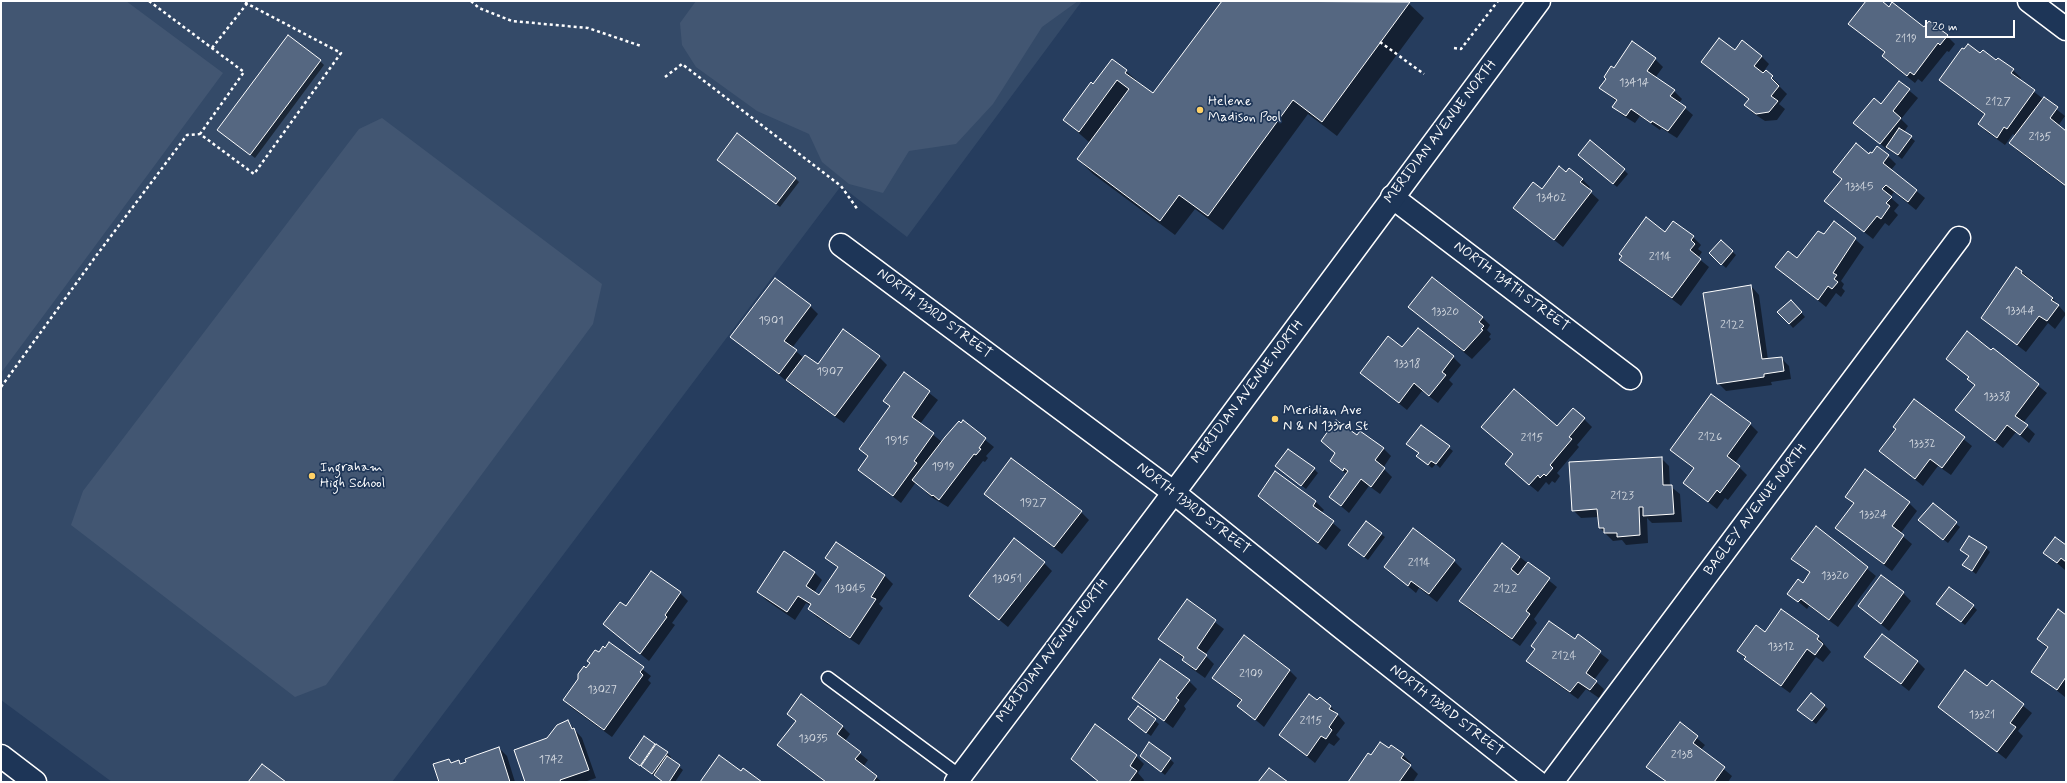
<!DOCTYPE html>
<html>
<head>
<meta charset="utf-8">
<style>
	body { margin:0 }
	#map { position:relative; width:2067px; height:783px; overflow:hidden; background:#263d5e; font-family:Mynerve,sans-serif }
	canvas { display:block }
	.frame { position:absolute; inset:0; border:2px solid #fff; pointer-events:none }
	.scale { position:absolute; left:1925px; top:20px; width:90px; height:18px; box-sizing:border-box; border:2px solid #fff; border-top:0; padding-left:5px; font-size:12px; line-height:14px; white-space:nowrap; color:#fff; -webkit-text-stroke:3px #1d3557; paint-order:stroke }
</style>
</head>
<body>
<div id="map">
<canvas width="2067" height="783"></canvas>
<div class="frame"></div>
<div class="scale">20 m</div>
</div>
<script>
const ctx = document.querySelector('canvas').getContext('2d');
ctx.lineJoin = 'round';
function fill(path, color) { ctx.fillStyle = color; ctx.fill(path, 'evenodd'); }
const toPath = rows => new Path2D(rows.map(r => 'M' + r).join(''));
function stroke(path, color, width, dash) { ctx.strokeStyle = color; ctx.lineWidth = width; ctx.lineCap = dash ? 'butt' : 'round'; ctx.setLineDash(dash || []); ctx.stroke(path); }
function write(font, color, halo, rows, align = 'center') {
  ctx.font = font + ' Mynerve,sans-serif'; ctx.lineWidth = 3.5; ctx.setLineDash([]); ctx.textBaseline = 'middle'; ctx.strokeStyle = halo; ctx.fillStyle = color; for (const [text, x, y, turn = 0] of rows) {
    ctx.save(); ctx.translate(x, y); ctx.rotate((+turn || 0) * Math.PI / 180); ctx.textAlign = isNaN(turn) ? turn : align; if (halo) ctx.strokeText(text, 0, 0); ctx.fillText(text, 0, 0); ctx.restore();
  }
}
fill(toPath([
	[1,1,1082,1,907,237,841,186,392,782,112,782,1,700]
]), '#344a68');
fill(toPath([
	[1,1,126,1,223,73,1,373],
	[696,1,1078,1,1042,27,993,104,956,144,909,151,883,193,849,184,822,162,809,134,757,111,696,67,682,45,680,23],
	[382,118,602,284,593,324,326,685,295,697,71,525,83,491,359,129]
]), '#425672');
fill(toPath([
	[1223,1,1406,1,1424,18,1337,136,1308,114,1223,230,1195,209,1175,235,1093,174,1078,159,1090,143,1064,120,1094,85,1126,71,1153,95],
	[1867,1,1880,1,1924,29,1947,36,1955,44,1949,52,1947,51,1922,82,1918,79,1915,83,1891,64,1883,56,1885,53,1850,24],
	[1735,52,1761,56,1769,64,1764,71,1780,85,1779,86,1787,94,1779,104,1785,109,1777,120,1765,121,1753,113,1745,105,1749,100,1702,62],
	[1980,55,2013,70,2021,78,2019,80,2065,116,2058,126,2066,132,2066,187,2018,151,2011,143,2016,136,2013,134,2005,145,1987,132,1979,124,1985,115,1940,80],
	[1655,59,1663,67,1655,78,1674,91,1682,99,1679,103,1693,115,1677,138,1661,128,1660,130,1640,116,1635,123,1622,115,1614,107,1617,102,1601,88,1614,69],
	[320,61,324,65,255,158,222,133],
	[1899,82,1918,98,1901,119,1908,126,1904,132,1915,141,1902,159,1890,150,1889,151,1855,123,1881,105],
	[1579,155,1624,170,1628,174,1617,187],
	[1869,155,1888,156,1896,164,1891,170,1925,198,1916,210,1894,192,1890,197,1899,205,1894,211,1898,215,1889,226,1885,223,1873,239,1834,208,1842,180,1835,172],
	[722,163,795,178,799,182,780,207],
	[1567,173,1582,179,1590,187,1588,190,1599,200,1563,247,1514,208],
	[1835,222,1864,247,1841,281,1844,284,1842,288,1845,291,1841,297,1836,293,1826,307,1777,267,1797,260,1824,236],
	[1665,233,1693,237,1701,245,1698,249,1702,252,1698,258,1709,267,1681,306,1629,267,1621,260],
	[1721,241,1736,255,1726,268,1714,257],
	[2022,272,2052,298,2066,314,2055,329,2048,323,2026,352,1982,318],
	[1751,286,1759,295,1768,360,1781,358,1789,366,1791,379,1771,382,1772,385,1726,391,1718,383],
	[1791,301,1805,317,1793,328,1779,312],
	[810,306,818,314,792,348,804,358,818,366,879,357,887,365,844,423,795,388,732,337],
	[1409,307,1482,317,1490,325,1487,330,1491,334,1489,337,1491,339,1472,359],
	[1403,349,1453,357,1461,365,1449,380,1453,384,1438,403,1422,391,1407,410,1361,373],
	[1993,349,2047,393,2023,423,2035,434,2029,443,2016,432,2003,448,1956,410,1975,386,1969,379,1970,378,1947,359,1992,352],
	[904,373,938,400,920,424,942,442,963,422,994,447,986,456,988,458,985,462,983,461,948,507,931,497,916,482,901,503,859,470,868,457,860,449,891,407,885,401],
	[1915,400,1972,446,1951,475,1938,466,1923,486,1880,451],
	[1584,419,1592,427,1577,445,1579,447,1557,473,1560,476,1555,483,1552,481,1549,485,1546,482,1538,492,1514,472,1514,455,1482,427,1557,428],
	[1750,424,1758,432,1735,463,1747,475,1728,500,1725,498,1717,509,1684,483,1694,469,1671,450],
	[1421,426,1453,451,1440,468,1436,464,1432,468,1422,460,1420,454,1412,448],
	[1357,436,1383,448,1391,456,1383,468,1392,477,1380,494,1369,486,1349,513,1330,497,1346,474,1331,461,1336,454,1322,441],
	[1661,458,1669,466,1670,486,1680,494,1682,522,1652,523,1647,518,1648,543,1626,545,1622,540,1613,541,1600,528,1599,517,1581,518,1573,510],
	[1280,469,1314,469,1318,473,1306,489],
	[1275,473,1316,502,1324,510,1321,513,1341,530,1326,550,1259,496],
	[985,494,1081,512,1089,520,1062,554],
	[1846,497,1909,503,1917,511,1900,534,1912,544,1892,571,1836,528,1854,504],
	[1933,504,1960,527,1948,543,1924,524],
	[1816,527,1876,576,1838,627,1809,606,1807,609,1789,594,1803,584,1811,574,1792,558],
	[1381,534,1385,537,1368,560,1349,545],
	[836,543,885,576,893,584,879,604,883,608,859,645,817,617,809,609,811,606,806,603,795,620,766,600,758,592,814,572,822,580,814,593,820,596,838,568,826,558],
	[2066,547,2066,569,2065,570,2044,552],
	[1986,548,1990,552,1976,574,1964,565,1969,557,1961,550],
	[1520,557,1557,587,1534,619,1537,623,1520,646,1468,609,1460,601],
	[1454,561,1462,569,1437,602,1419,588,1416,593,1385,567],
	[1044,563,1052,571,1008,627,970,596],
	[680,593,688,601,672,623,675,625,649,661,604,624,626,607],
	[1903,593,1911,601,1889,631,1859,606],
	[1187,601,1224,629,1205,655,1214,664,1205,678,1191,668,1183,660,1184,659,1160,639],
	[1938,604,1973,606,1977,610,1965,625],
	[1781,610,1818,637,1831,652,1823,662,1816,657,1790,693,1754,667,1738,651,1765,633],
	[2066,616,2066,696,2065,697,2032,671,2048,649,2038,639],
	[1578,636,1609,660,1594,680,1604,689,1599,698,1586,689,1578,699,1536,669,1528,661,1536,650,1532,646,1575,640],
	[609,643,651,676,648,680,651,683,612,737,572,708,564,700,599,653],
	[1866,657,1917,661,1925,669,1909,691],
	[1289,670,1297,678,1264,727,1239,706,1242,702,1213,678],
	[1189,681,1197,689,1184,706,1186,709,1173,728,1134,698],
	[1992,681,2032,713,2018,731,2023,736,2006,759,1939,707,1987,688],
	[1811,695,1828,709,1816,724,1802,713],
	[1320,698,1331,707,1345,723,1336,735,1340,739,1334,746,1329,743,1315,763,1280,735],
	[1138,707,1159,724,1151,736,1133,723],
	[788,714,842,726,850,734,845,741,868,760,863,767,882,782,825,782,778,745,796,722],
	[568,722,582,738,596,778,584,782,526,782,548,739],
	[1680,724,1705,745,1701,750,1732,776,1728,782,1666,782,1648,766],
	[644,738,667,753,671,757,670,759,683,770,675,782,663,782,634,761],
	[499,748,507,756,515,782,441,782,449,760,452,763,459,762,462,765],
	[1390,750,1403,755,1411,763,1409,765,1418,774,1413,782,1350,782,1371,756],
	[1136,756,1144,764,1138,773,1144,780,1143,782,1101,782],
	[1141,756,1170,759,1174,763,1165,775]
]), '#0007');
const building = toPath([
	[1222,1,1410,2,1322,122,1293,100,1208,216,1179,195,1160,221,1077,159,1129,89,1117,80,1079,132,1063,120,1091,82,1093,84,1112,59,1127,70,1125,73,1153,93,1222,1],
	[1866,1,1882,1,1889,7,1892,2,1924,27,1929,21,1948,35,1940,45,1938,43,1914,75,1910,72,1907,76,1882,56,1885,52,1848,24,1866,1],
	[288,35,321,60,250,155,217,130,288,35],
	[1719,38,1735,50,1742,40,1762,56,1754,66,1763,73,1766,70,1773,76,1771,78,1779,86,1771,96,1778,101,1769,112,1756,114,1744,105,1749,99,1701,62,1719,38],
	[1632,41,1656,58,1647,71,1675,90,1670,96,1686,107,1668,131,1652,121,1651,123,1631,109,1626,116,1612,107,1617,100,1599,88,1606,79,1604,77,1611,66,1614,68,1632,41],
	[1968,44,1980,53,1983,50,1996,60,1998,58,2014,69,2011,73,2035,90,2007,129,2004,127,1997,138,1978,124,1985,114,1939,80,1962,48,1964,49,1968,44],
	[1899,81,1910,89,1893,111,1901,118,1880,144,1853,123,1874,98,1881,104,1899,81],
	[2044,97,2058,107,2050,118,2066,131,2066,186,2009,143,2044,97],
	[1899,128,1912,136,1898,155,1886,147,1899,128],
	[737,133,796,178,776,204,717,160,737,133],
	[1590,140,1625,169,1613,184,1578,155,1590,140],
	[1856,143,1869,154,1870,152,1872,153,1877,146,1889,155,1883,163,1917,190,1908,202,1886,185,1882,189,1892,197,1886,203,1890,206,1881,219,1877,216,1864,232,1824,201,1842,179,1833,172,1856,143],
	[1559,166,1566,172,1569,168,1583,179,1580,182,1592,191,1554,240,1513,208,1533,182,1542,189,1559,166],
	[1646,217,1665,232,1673,221,1694,236,1691,240,1695,244,1690,250,1701,259,1672,298,1619,260,1622,256,1619,254,1646,217],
	[1834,221,1856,238,1833,273,1837,275,1834,279,1838,282,1832,289,1828,286,1818,300,1775,267,1788,251,1797,258,1818,231,1824,234,1834,221],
	[1721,240,1733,251,1721,265,1709,253,1721,240],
	[2016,267,2022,271,2021,273,2053,298,2051,300,2059,305,2047,321,2039,316,2017,345,1981,318,2016,267],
	[1432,277,1483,317,1479,322,1484,326,1481,329,1483,330,1464,351,1408,307,1432,277],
	[775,278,811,305,784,341,797,350,779,374,730,337,775,278],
	[1751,285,1762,359,1782,357,1784,371,1764,374,1764,377,1717,384,1703,293,1751,285],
	[1791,300,1802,312,1789,324,1777,312,1791,300],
	[1418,328,1454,356,1442,372,1446,375,1429,396,1414,383,1399,403,1360,373,1388,336,1402,347,1418,328],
	[843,329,880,356,835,416,786,380,805,355,818,364,843,329],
	[1967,331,1991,350,1993,348,2039,384,2015,416,2028,425,2020,435,2007,425,1995,441,1955,410,1975,385,1967,379,1969,377,1946,359,1967,331],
	[904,372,930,391,912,417,934,433,914,461,917,463,893,496,858,470,868,456,859,449,890,406,883,401,904,372],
	[1514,389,1557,426,1573,408,1585,418,1569,437,1572,439,1550,465,1553,468,1546,476,1544,474,1540,478,1538,475,1529,485,1505,464,1513,454,1481,427,1514,389],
	[1711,394,1751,423,1727,456,1740,466,1720,493,1717,490,1708,502,1683,483,1694,468,1670,450,1711,394],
	[1914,399,1965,437,1942,468,1930,459,1915,479,1879,451,1896,429,1893,427,1914,399],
	[963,420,986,438,979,448,981,449,976,455,974,454,939,500,933,495,932,496,912,480,945,437,959,421,961,423,963,420],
	[1336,420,1357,435,1360,431,1384,448,1375,460,1385,468,1371,487,1361,479,1341,506,1329,497,1348,471,1344,468,1343,471,1330,461,1335,453,1321,441,1336,420],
	[1421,425,1450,446,1436,464,1431,461,1428,465,1416,456,1419,453,1406,444,1421,425],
	[1288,449,1315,468,1301,486,1275,466,1288,449],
	[1662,457,1663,485,1672,485,1674,514,1643,516,1643,507,1639,507,1640,535,1617,537,1617,533,1604,533,1604,528,1599,528,1597,509,1572,511,1569,462,1662,457],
	[1011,458,1082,511,1054,547,984,494,1011,458],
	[1865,469,1910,502,1892,526,1904,535,1884,564,1835,528,1854,503,1845,497,1865,469],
	[1275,471,1316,501,1313,506,1334,521,1318,543,1258,496,1275,471],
	[1933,503,1957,522,1943,540,1918,520,1933,503],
	[1366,521,1382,533,1364,557,1348,545,1366,521],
	[1816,526,1868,567,1829,620,1801,599,1798,602,1787,594,1798,579,1803,583,1810,572,1791,559,1816,526],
	[1413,528,1455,560,1429,594,1411,581,1408,586,1384,567,1413,528],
	[1969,536,1987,547,1972,571,1962,565,1969,556,1960,550,1969,536],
	[2055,537,2066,545,2066,562,2061,558,2057,563,2043,553,2055,537],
	[1014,538,1045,562,999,620,969,596,1014,538],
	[836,542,885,575,871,597,876,599,850,638,808,609,811,604,798,596,787,612,757,592,784,551,815,572,806,586,819,595,838,567,825,558,836,542],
	[1502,543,1520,557,1511,569,1518,575,1528,562,1550,578,1526,611,1530,614,1512,639,1459,601,1502,543],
	[651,571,681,592,665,615,667,617,640,654,603,624,620,602,626,606,651,571],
	[1881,575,1904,592,1881,624,1858,606,1881,575],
	[1949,587,1974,605,1961,622,1936,604,1949,587],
	[1187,599,1216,620,1197,648,1207,655,1196,670,1182,660,1184,657,1158,639,1187,599],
	[1781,609,1819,636,1817,639,1823,644,1815,655,1807,649,1781,686,1744,659,1746,657,1737,651,1756,625,1765,632,1781,609],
	[2058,609,2066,615,2066,677,2057,690,2031,672,2048,647,2037,639,2058,609],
	[1549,621,1575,639,1578,634,1601,651,1586,673,1597,681,1590,690,1578,682,1570,692,1526,661,1535,649,1531,646,1549,621],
	[1882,634,1918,661,1901,684,1864,657,1882,634],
	[1244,635,1290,670,1255,720,1237,706,1242,700,1212,678,1244,635],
	[609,642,644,667,640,672,643,675,604,730,563,700,578,679,578,674,584,666,586,668,590,663,587,661,595,650,599,652,603,646,605,648,609,642],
	[1160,659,1190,680,1176,698,1179,700,1164,721,1132,698,1160,659],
	[1965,670,1987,686,1992,680,2024,704,2010,723,2016,727,1997,752,1938,707,1965,670],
	[1811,693,1825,705,1812,721,1797,710,1811,693],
	[801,694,843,726,837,734,861,752,855,759,877,776,873,782,826,782,777,745,796,721,787,714,801,694],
	[1309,694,1317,700,1320,697,1331,706,1329,709,1338,714,1329,727,1332,730,1326,739,1321,736,1307,756,1279,735,1309,694],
	[1138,706,1156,719,1146,733,1128,719,1138,706],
	[568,720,572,729,574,728,589,770,560,780,561,782,525,782,514,750,547,738,557,725,568,720],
	[1680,722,1698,736,1693,743,1725,767,1714,782,1667,782,1646,767,1680,722],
	[1095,724,1137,755,1130,766,1137,771,1129,782,1099,782,1071,759,1095,724],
	[644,736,655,744,640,766,629,758,644,736],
	[1149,742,1171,758,1161,772,1140,756,1149,742],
	[1380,742,1389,748,1391,745,1404,754,1401,758,1411,765,1399,782,1348,782,1368,753,1371,755,1380,742],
	[656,744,668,752,652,774,641,766,656,744],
	[499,747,510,782,439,782,433,764,449,759,451,763,459,760,460,764,466,762,465,759,499,747],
	[719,755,741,771,743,768,762,782,700,782,719,755],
	[667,756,680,765,669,782,663,782,654,775,667,756],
	[262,764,286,782,248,782,262,764],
	[1269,768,1288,782,1258,782,1269,768]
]);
fill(building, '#556781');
stroke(building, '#fff', 1);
const lane = toPath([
	[828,678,960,776]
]);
const street = toPath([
	[2029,1,2066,29],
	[1392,197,1630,378],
	[841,245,1173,492,1342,628,1537,782],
	[1552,782,1959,238]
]);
const secondary = toPath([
	[1,756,35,782],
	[956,782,1196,463,1539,1]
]);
stroke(lane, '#fff', 15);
stroke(street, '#fff', 25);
stroke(secondary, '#fff', 25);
stroke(toPath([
	[149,1,244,72,200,134],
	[471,1,479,8,512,21,588,28,641,46],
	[1380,42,1424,74],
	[212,48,249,1],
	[1454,48,1461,49,1498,1],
	[665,77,682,64,841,186,858,210],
	[1,387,96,256,187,135,200,134,254,174,341,53,242,1]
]), '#fff', 2.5, [3, 3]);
stroke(lane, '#1d3557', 12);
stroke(street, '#1d3557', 22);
stroke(secondary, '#1d3557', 22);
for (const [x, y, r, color] of [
	[1200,110,4,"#ffd166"],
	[1275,419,4,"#ffd166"],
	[312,476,4,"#ffd166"]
]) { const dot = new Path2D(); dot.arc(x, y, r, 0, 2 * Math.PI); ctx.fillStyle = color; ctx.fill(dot); stroke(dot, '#1d3557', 1.5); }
write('12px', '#d4d9e0', null, [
	["2119",1906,39],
	["13414",1634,83],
	["2127",1998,102],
	["2135",2040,137],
	["13345",1859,187],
	["13402",1551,198],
	["2114",1660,257],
	["13344",2020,311],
	["13320",1445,312],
	["1901",771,321],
	["2122",1732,325],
	["13318",1407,364],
	["1907",830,372],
	["13338",1997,397],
	["2126",1710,437],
	["2115",1532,438],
	["1915",897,441],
	["13332",1922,444],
	["1919",943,467],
	["2123",1622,496],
	["1927",1033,503],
	["13324",1873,515],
	["2114",1419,563],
	["13320",1835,576],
	["13051",1007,579],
	["13045",850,589],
	["2122",1505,589],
	["13312",1781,647],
	["2124",1564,656],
	["2109",1251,674],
	["13027",602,690],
	["13321",1982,715],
	["2115",1311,721],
	["13035",813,739],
	["2138",1682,755],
	["1742",551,760]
]);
write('14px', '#fff', '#1d3557', [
	["Helene",1208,102],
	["Madison Pool",1208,118],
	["Meridian Ave",1283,411],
	["N & N 133rd St",1283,427],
	["Ingraham",320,468],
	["High School",320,484]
], 'left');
write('14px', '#fff', '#1d3557', [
	["MERIDIAN AVENUE NORTH",1441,132,-53],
	["NORTH 134TH STREET",1511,287,37],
	["NORTH 133RD STREET",934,314,37],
	["MERIDIAN AVENUE NORTH",1248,392,-53],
	["NORTH 133RD STREET",1193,509,38],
	["BAGLEY AVENUE NORTH",1756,510,-53],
	["MERIDIAN AVENUE NORTH",1053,651,-53],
	["NORTH 133RD STREET",1446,711,38]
]);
</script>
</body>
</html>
